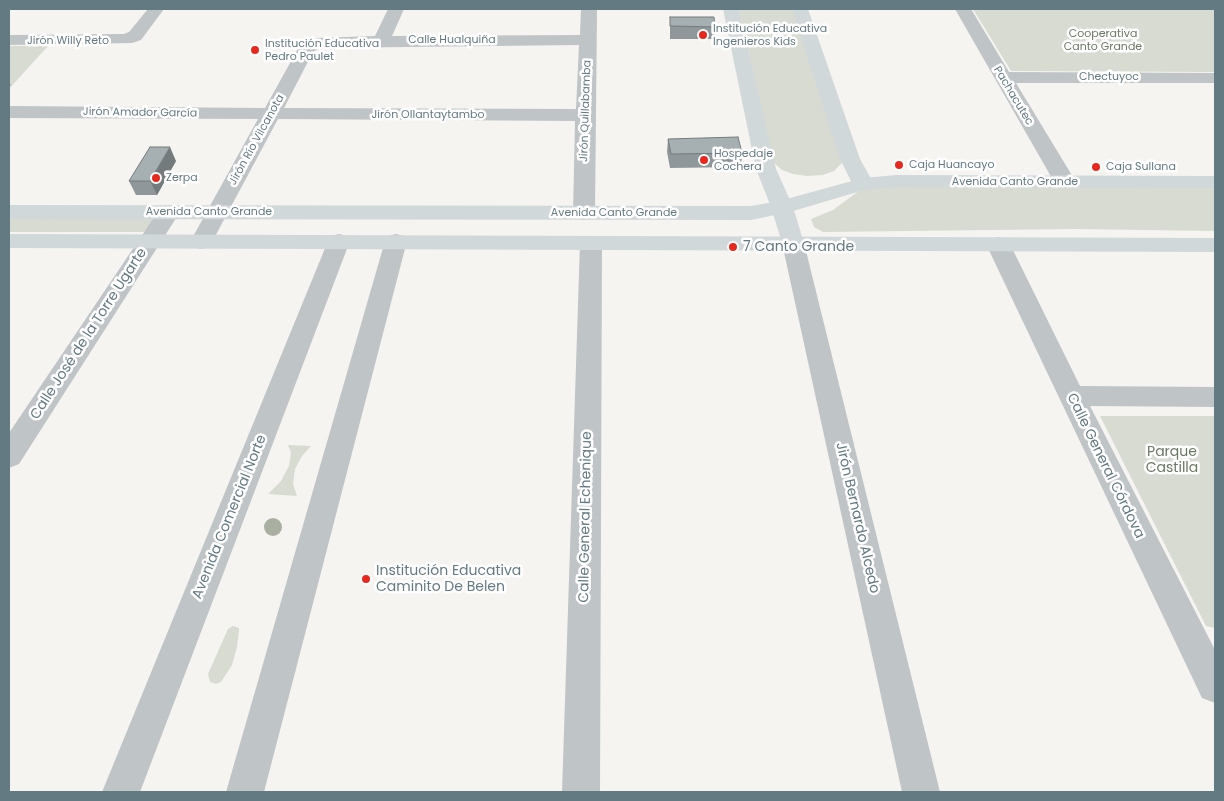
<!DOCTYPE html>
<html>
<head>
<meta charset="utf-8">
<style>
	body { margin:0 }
	#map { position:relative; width:1224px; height:801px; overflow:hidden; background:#f5f4f0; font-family:Poppins,sans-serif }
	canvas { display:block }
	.frame { position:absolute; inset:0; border:10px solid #637a82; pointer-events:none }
</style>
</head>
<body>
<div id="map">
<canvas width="1224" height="801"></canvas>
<div class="frame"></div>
</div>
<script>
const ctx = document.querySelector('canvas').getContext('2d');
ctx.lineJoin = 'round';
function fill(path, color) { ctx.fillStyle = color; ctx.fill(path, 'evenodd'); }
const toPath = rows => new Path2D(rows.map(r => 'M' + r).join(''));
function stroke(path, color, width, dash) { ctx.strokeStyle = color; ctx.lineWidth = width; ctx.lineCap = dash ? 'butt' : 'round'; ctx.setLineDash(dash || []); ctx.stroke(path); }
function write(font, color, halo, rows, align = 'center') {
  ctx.font = font + ' Poppins,sans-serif'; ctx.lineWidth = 5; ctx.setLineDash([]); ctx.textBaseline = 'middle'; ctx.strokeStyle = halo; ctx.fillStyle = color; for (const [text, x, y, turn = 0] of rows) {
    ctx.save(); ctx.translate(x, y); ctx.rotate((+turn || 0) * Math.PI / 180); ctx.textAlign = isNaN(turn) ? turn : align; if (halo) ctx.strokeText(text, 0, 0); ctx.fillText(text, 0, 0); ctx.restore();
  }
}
fill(toPath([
	[739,9,793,9,844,161,834,171,823,175,807,176,793,174,782,170,774,163],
	[973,9,1215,9,1215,72,1011,71],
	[9,46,48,46,9,89],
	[905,186,1215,186,1215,231,1075,229,823,232,814,227,811,219,833,210,860,190,872,188],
	[9,218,151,218,154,220,148,230,143,232,9,232],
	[1100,416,1215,416,1215,628,1206,626],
	[288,445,311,446,302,456,295,469,293,484,297,496,268,494,281,481,289,466,291,453],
	[233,626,239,628,239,630,237,647,232,665,221,682,216,684,210,682,208,674,228,629]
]), '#d7dbd1');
stroke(toPath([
	[9,85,11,85]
]), '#b9bcbe', 2, [2, 2]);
fill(toPath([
	[148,9,164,9,141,40,132,43,9,45,9,35,124,34,129,32,148,9],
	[388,9,404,9,392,36,580,35,581,9,597,9,595,213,592,218,584,220,576,218,573,213,575,121,278,119,212,242,209,247,201,249,193,247,190,242,258,119,9,118,9,106,265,108,300,45,317,38,375,36,388,9],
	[579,45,576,109,284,108,313,52,321,48,579,45],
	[955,9,971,9,1009,72,1215,73,1215,83,1016,83,1076,182,1073,187,1065,188,1057,187,955,9],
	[169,205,177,207,180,212,19,464,9,468,9,433,161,207,169,205],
	[339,234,347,236,350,241,140,792,102,792,328,241,331,236,339,234],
	[396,234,404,236,407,241,264,792,226,792,385,241,388,236,396,234],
	[591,236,599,238,602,243,600,792,562,792,580,243,583,238,591,236],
	[793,236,801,238,804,243,940,792,902,792,782,243,785,238,793,236],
	[998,237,1006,239,1010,244,1080,386,1215,387,1215,407,1090,406,1215,650,1215,703,1202,698,986,244,990,239,998,237]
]), '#bfc4c6');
fill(toPath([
	[723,9,739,9,776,169,793,207,804,243,801,248,793,250,785,248,782,243,771,207,756,169,723,9],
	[792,9,808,9,860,159,874,184,871,189,863,190,855,189,840,159,792,9]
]), '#d1d8da');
fill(toPath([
	[896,175,1215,176,1215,188,896,187,864,190,790,212,751,220,9,219,9,205,751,206,779,201,863,178,896,175],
	[9,234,1215,238,1215,252,9,248,9,234]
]), '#d1d8da');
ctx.fillStyle = '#a9b0a2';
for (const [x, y] of [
	[273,527]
]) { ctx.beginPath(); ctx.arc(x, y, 9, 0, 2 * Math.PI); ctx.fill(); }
fill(toPath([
	[670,17,715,27,714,39,670,39],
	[668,139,742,153,741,167,670,168,667,152],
	[176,161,157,195,136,195,129,181]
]), '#8f979a');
fill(toPath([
	[170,147,176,161,157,195,150,181]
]), '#747b7d');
const building = toPath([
	[670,17,714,17,715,27,670,26,670,17],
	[738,137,742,153,671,154,668,139,738,137],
	[150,147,170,147,150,181,129,181,150,147]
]);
fill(building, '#a6b0b3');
stroke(building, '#747b7d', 1);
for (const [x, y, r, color] of [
	[703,35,5,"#e6291e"],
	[255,50,5,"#e6291e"],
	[704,160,5,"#e6291e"],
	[899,165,5,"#e6291e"],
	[1096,167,5,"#e6291e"],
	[156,178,5,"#e6291e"],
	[733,247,5,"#e6291e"],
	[366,579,5,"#e6291e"]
]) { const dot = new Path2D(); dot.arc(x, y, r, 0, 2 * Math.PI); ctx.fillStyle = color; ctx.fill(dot); stroke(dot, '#fff', 2); }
write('11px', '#637a82', '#fff', [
	["Institución Educativa",713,29],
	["Ingenieros Kids",713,42],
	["Institución Educativa",265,44],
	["Pedro Paulet",265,57],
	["Hospedaje",714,154],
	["Cochera",714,167],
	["Caja Huancayo",909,165],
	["Caja Sullana",1106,167],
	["Zerpa",166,178]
], 'left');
write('11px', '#6a7962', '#fff', [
	["Cooperativa",1103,34],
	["Canto Grande",1103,47]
]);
write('11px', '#637a82', '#fff', [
	["Calle Hualquiña",452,40],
	["Jirón Willy Reto",68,41],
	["Chectuyoc",1109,77],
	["Pachacutec",1013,96,59],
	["Jirón Quillabamba",586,111,-88],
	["Jirón Amador García",140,113,1],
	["Jirón Ollantaytambo",428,115],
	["Jirón Río Vilcanota",257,140,-61],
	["Avenida Canto Grande",1015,182],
	["Avenida Canto Grande",209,212],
	["Avenida Canto Grande",614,213]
]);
write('14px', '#637a82', '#fff', [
	["7 Canto Grande",743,247],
	["Institución Educativa",376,571],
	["Caminito De Belen",376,587]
], 'left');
write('14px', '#637a82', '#fff', [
	["Calle José de la Torre Ugarte",89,334,-57],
	["Calle General Córdova",1105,466,64],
	["Avenida Comercial Norte",230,517,-68],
	["Calle General Echenique",586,517,-89],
	["Jirón Bernardo Alcedo",857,518,77]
]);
write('14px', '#6a7962', '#fff', [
	["Parque",1172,452],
	["Castilla",1172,468]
]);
</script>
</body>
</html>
